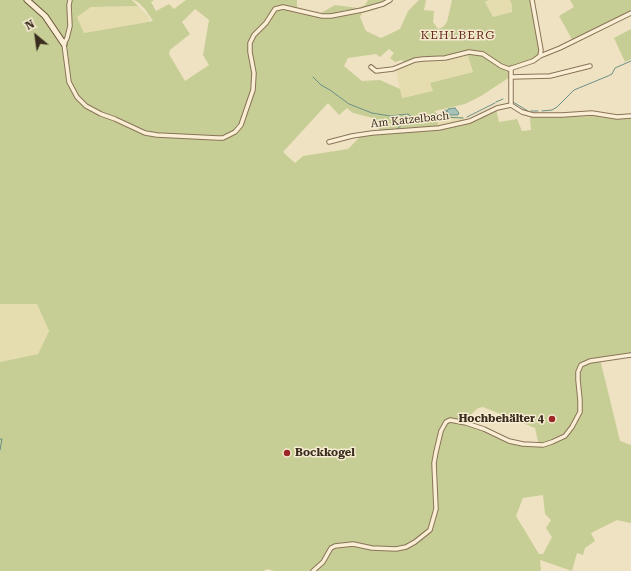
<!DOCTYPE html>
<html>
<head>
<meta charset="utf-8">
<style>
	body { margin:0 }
	#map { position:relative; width:631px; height:571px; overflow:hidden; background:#efe2c2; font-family:"Roboto Serif",serif }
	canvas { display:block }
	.north { position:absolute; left:16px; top:16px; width:40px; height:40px; -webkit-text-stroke:3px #f6ecd2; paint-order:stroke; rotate:331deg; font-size:11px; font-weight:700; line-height:16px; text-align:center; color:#392b1d }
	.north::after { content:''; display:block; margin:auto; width:14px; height:18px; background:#392b1d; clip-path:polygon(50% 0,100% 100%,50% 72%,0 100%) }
</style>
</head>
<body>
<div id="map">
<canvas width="631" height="571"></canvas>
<div class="north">N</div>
</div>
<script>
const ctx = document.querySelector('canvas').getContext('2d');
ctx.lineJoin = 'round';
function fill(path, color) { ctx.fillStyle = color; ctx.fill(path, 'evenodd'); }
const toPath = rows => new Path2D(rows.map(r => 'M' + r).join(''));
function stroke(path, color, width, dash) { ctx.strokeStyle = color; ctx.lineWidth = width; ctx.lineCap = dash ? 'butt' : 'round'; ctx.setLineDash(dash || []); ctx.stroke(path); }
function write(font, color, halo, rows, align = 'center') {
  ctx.font = font + ' "Roboto Serif",serif'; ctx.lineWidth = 3; ctx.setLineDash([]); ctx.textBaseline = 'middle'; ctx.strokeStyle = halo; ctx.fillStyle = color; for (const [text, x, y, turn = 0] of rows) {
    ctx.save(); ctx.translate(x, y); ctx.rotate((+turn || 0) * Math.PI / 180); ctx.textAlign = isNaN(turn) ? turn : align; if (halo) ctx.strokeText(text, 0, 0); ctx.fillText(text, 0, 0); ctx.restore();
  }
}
fill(toPath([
	[489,0,510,0,512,5,512,12,493,17,485,2],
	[138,6,147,15,150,21,84,33,77,17,91,7],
	[467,53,473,72,431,83,433,91,401,98,396,69,417,61],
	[435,113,447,116,463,116,466,122,439,128],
	[0,304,37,304,49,331,38,354,0,362]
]), '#e5ddaf');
fill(toPath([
	[0,0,132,0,138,6,91,7,77,17,84,33,153,21,145,9,139,3,134,0,154,0,151,2,156,11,169,4,174,9,186,0,297,0,297,7,319,14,335,5,358,8,365,5,368,0,389,0,377,9,362,13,360,17,366,31,381,38,400,29,408,11,419,0,426,0,424,10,434,11,433,22,438,29,443,27,447,22,452,0,489,0,485,2,493,17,512,12,512,5,510,0,531,0,539,51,539,55,537,57,509,68,502,65,484,53,474,51,464,51,441,57,423,57,415,59,404,64,402,60,395,62,390,58,394,53,389,49,380,57,376,54,348,58,344,66,362,81,380,80,400,89,402,98,433,91,430,83,473,72,467,53,483,55,509,70,510,77,481,96,465,104,435,111,439,128,470,121,496,109,499,122,517,119,522,131,531,130,530,117,598,116,631,117,631,353,600,359,620,441,631,445,631,522,630,523,617,520,591,533,595,541,585,548,583,555,577,553,572,571,540,560,541,571,274,571,268,569,263,571,0,571,0,362,38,354,49,331,37,304,0,304],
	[195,9,209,20,203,55,209,65,185,81,169,54,170,50,190,34,182,22],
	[328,103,339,115,347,108,353,113,373,118,378,123,379,130,365,132,348,149,303,156,295,163,283,152],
	[483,407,535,428,539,446,502,439,474,426,452,419,464,421,478,408],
	[543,495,545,514,551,520,546,528,552,537,543,554,539,554,516,516,523,498],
	[570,0,631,0,631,12,573,41,559,16,574,7],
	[631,29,631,59,625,62,614,38]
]), '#c7ce95');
const water = toPath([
	[455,108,459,113,458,115,448,115,447,111,446,113,442,114,441,112,445,110,447,111,448,109,455,108]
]);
fill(water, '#a4c2b9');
stroke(water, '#6b9087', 1);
stroke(toPath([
	[313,77,321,85,330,90,349,104,372,113,390,116,408,114,413,118,417,119,437,114,443,117,463,118],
	[496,102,503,99],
	[513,102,528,111],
	[531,111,538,111],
	[542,111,552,110,557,107,574,90,608,76,612,74,615,68,631,61],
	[467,117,495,103],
	[397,129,410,118],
	[0,439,2,439,0,450]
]), '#6b9087', 1);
const street = toPath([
	[70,0,69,5,70,26,67,38,64,44,69,82,77,97,86,106,101,114,115,119,145,133,157,135,218,138,223,138,235,132,241,125,253,90,254,73,250,52,250,43,254,35,266,23,275,9,283,7,322,16,331,16,362,10,383,4,390,0],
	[540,56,560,48,631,13],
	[371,67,376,71,393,69,415,60,423,59,445,58,469,52,483,54,501,66,509,69,533,61,540,56,541,50,532,0],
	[511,68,511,105],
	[511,77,550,76,590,66],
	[329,142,352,136,372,133,439,128,470,121,497,108,511,105,522,112,533,115,562,115,592,113,617,117,631,116],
	[313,571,323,562,331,548,335,546,353,544,372,548,396,549,406,547,415,542,430,530,436,509,434,463,436,452,441,431,446,422,450,420,466,423,484,429,509,441,523,444,543,445,552,442,565,436,572,427,580,412,580,400,578,380,578,372,581,365,590,361,631,355]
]);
const secondary = toPath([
	[27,0,45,16,64,44]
]);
stroke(street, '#8a7359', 5.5);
stroke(secondary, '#6b543c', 7);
stroke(street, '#faefd5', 3.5);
stroke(secondary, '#faefd5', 5);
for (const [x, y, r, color] of [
	[552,419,4,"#9b2727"],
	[287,453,4,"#9b2727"]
]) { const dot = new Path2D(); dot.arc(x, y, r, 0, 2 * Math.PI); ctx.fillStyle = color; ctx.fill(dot); stroke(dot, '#f6ecd2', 1.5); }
write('11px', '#392b1d', '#f6ecd2', [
	["Am Katzelbach",410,120,-6]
]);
write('bold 11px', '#392b1d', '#f6ecd2', [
	["Hochbehälter 4",544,419],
	["Bockkogel",295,453,"left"]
], 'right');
ctx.letterSpacing = '1px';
write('12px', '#672c1b', '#f6ecd2', [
	["KEHLBERG",458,35]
]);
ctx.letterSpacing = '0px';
</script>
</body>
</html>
